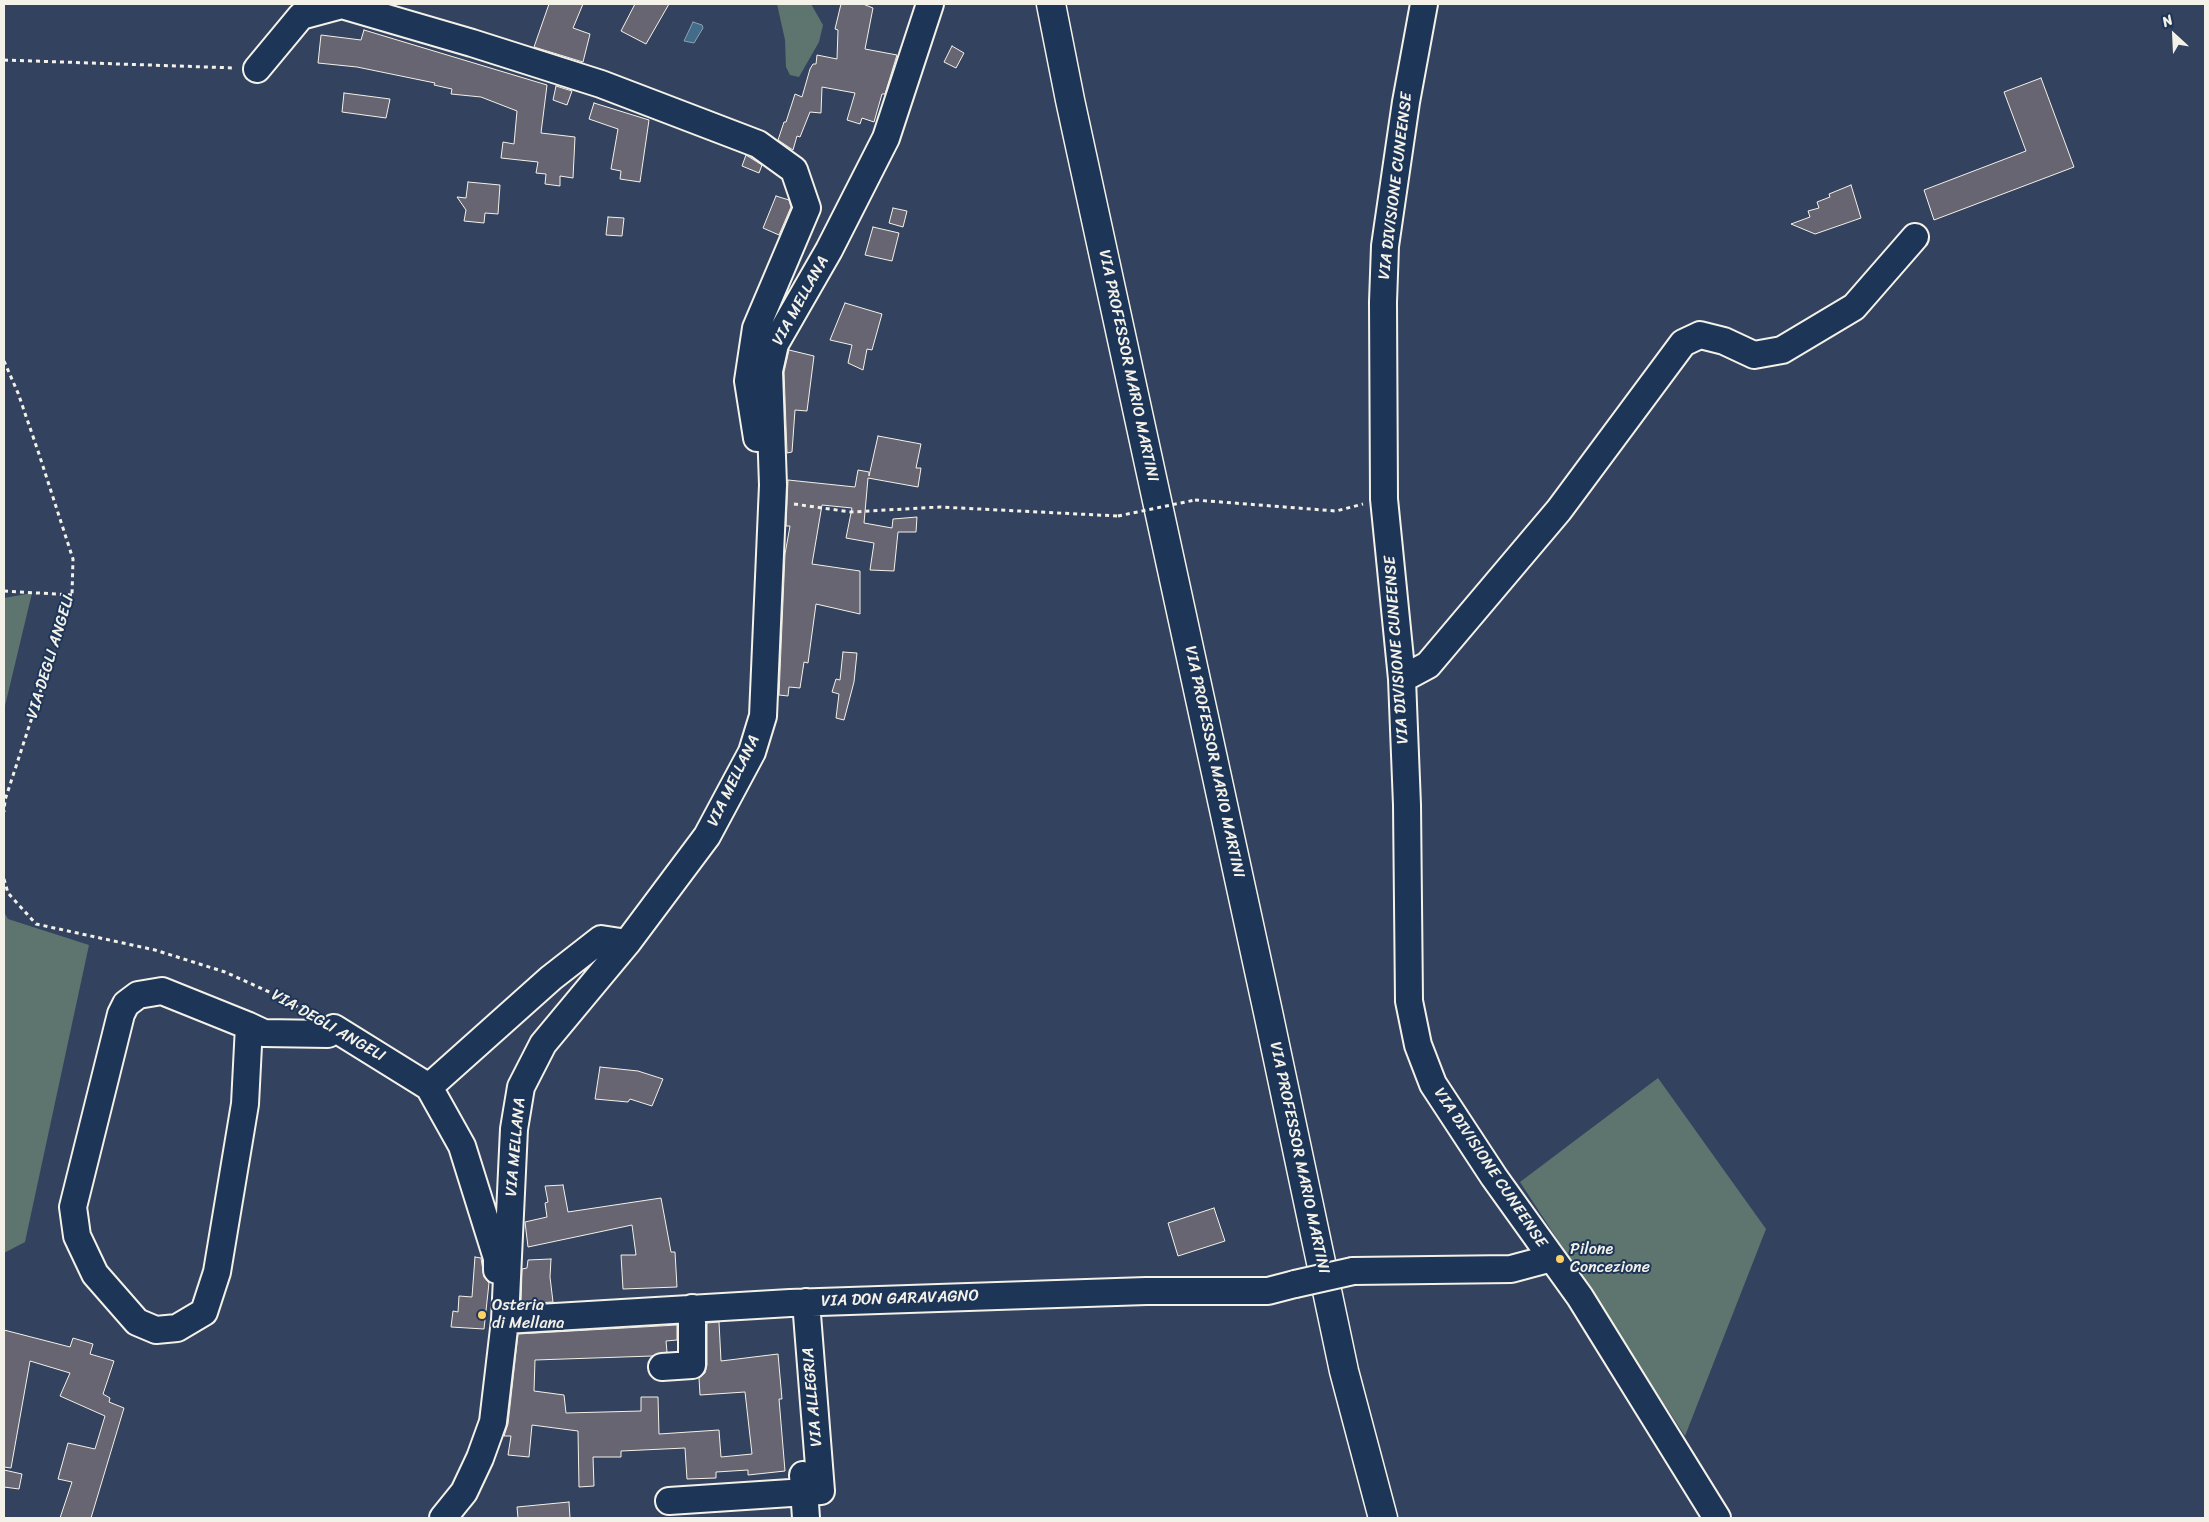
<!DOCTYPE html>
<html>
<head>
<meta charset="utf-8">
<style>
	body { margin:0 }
	#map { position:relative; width:2209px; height:1522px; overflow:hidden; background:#33435f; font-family:Sriracha,sans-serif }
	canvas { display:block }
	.frame { position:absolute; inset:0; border:5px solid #f4f1e8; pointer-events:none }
	.north { position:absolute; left:2149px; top:10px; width:50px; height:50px; -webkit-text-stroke:4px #1d3557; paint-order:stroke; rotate:335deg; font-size:14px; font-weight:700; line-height:20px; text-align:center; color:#f4f1e8 }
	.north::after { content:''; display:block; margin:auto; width:18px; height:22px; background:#f4f1e8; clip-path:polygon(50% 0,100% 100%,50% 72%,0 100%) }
</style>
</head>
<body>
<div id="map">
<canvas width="2209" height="1522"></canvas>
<div class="frame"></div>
<div class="north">N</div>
</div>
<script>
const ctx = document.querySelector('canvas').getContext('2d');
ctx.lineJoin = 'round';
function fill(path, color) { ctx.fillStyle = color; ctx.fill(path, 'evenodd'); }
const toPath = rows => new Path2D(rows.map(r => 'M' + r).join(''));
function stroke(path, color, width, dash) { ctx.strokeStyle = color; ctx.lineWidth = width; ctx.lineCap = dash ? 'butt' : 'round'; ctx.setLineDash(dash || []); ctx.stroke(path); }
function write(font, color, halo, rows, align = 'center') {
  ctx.font = font + ' Sriracha,sans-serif'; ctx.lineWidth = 4; ctx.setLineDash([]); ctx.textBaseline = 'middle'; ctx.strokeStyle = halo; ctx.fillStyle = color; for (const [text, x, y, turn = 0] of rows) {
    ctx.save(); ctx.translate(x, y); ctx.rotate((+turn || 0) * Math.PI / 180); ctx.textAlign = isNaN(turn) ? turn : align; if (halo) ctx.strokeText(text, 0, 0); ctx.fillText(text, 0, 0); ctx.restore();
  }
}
fill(toPath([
	[777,4,811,4,823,25,819,42,799,77,790,75,786,67,785,40],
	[32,593,4,710,4,598],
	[4,912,8,919,89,945,25,1242,4,1253],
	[1658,1078,1766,1229,1685,1436,1520,1182]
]), '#5d746f');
const water = toPath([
	[693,22,702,25,703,28,694,43,684,41,693,22]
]);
fill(water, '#426c89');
stroke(water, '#89a1af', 1);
const building = toPath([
	[549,4,583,4,573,28,590,34,583,62,534,47,549,4],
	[635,4,669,4,646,44,621,31,635,4],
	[841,4,863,4,873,8,865,49,897,55,885,94,882,94,874,122,862,118,860,124,847,120,855,93,822,87,821,113,810,112,800,137,797,136,793,150,778,140,784,122,786,122,795,94,802,97,810,69,813,64,816,64,817,55,837,59,838,30,835,29,841,4],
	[364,30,547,85,541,133,575,137,573,178,560,176,560,186,545,184,546,174,536,173,538,162,501,158,503,142,514,144,517,111,481,97,451,94,452,89,434,85,435,83,357,67,318,63,321,35,361,40,364,30],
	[952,46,964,53,956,68,944,62,952,46],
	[2041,78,2074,167,1934,220,1924,190,2026,151,2004,92,2041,78],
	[556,86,572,91,567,105,553,100,556,86],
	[344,93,390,99,386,118,342,112,344,93],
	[594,103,649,120,640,182,620,179,621,171,611,169,618,129,589,119,594,103],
	[746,155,762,165,759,173,742,166,746,155],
	[468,182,500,185,498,214,485,213,484,223,464,221,466,210,457,197,466,198,468,182],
	[1851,185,1861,218,1815,234,1791,224,1810,217,1808,211,1819,208,1817,202,1830,197,1829,194,1851,185],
	[776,196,789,200,791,207,779,235,763,228,776,196],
	[893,208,907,211,903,227,889,223,893,208],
	[608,217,624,218,622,236,606,235,608,217],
	[873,227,899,233,892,261,865,255,873,227],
	[845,303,882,314,872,350,867,349,863,370,848,363,852,345,830,340,845,303],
	[789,350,814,356,807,411,795,410,792,452,787,453,784,372,789,350],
	[878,436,921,444,916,468,921,468,918,487,868,478,864,523,892,528,893,519,917,517,916,532,898,532,894,571,870,570,874,543,846,538,852,508,822,505,812,564,860,571,860,614,816,604,808,663,804,662,800,688,789,687,788,696,779,695,785,554,790,526,786,526,788,480,855,487,858,470,869,472,869,476,878,436],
	[843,652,857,653,854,682,844,720,836,718,839,694,832,692,836,679,840,680,843,652],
	[600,1067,638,1071,663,1079,652,1106,630,1099,628,1102,595,1099,600,1067],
	[563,1185,568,1212,661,1198,671,1252,675,1252,677,1287,623,1289,621,1255,636,1255,632,1225,528,1247,525,1222,547,1217,545,1203,548,1202,545,1186,563,1185],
	[1214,1208,1225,1241,1178,1256,1168,1223,1214,1208],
	[475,1257,481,1258,484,1277,489,1283,484,1329,451,1327,453,1311,458,1312,459,1296,472,1297,475,1257],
	[551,1259,550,1277,553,1302,521,1304,522,1269,527,1268,528,1260,551,1259],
	[719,1322,721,1361,778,1354,782,1399,779,1399,785,1471,748,1475,748,1470,716,1472,716,1478,687,1479,685,1448,621,1451,621,1457,593,1457,594,1486,579,1487,578,1431,532,1425,529,1457,508,1455,511,1436,504,1436,508,1424,518,1334,677,1325,677,1340,666,1341,667,1352,652,1356,535,1360,534,1391,564,1395,566,1413,641,1411,641,1397,658,1397,659,1434,719,1430,721,1457,752,1454,745,1392,700,1395,699,1378,705,1373,707,1365,707,1323,719,1322],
	[4,1330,70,1347,73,1338,93,1344,90,1354,114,1361,103,1394,110,1398,109,1402,124,1408,91,1518,60,1518,72,1482,58,1479,68,1443,95,1449,105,1416,60,1396,70,1373,30,1361,11,1468,4,1467,4,1330],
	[4,1470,22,1474,19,1489,4,1487,4,1470],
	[569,1502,570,1518,518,1518,517,1507,569,1502]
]);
fill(building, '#676571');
stroke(building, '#f4f1e8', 1);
const minor = toPath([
	[1424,4,1406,102,1385,246,1383,302,1384,499,1402,679,1407,805,1409,1001,1418,1045,1433,1084,1494,1177,1552,1258],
	[257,69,301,16,342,5,472,43,601,84,758,144,794,170,807,208,756,328,748,381,757,438],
	[1402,679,1428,665,1559,510,1683,343,1700,335,1724,341,1754,355,1782,350,1854,307,1915,237],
	[249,1026,245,1104,217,1272,204,1312,177,1328,156,1330,137,1322,95,1274,77,1236,73,1207,121,1014,126,1004,138,995,162,991,249,1026,264,1033,328,1034,334,1028,429,1087,462,1146,497,1258,497,1270],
	[429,1087,551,978,601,939,627,943],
	[1353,1271,1511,1269,1552,1258,1580,1297,1717,1518],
	[505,1320,790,1303,1146,1291,1268,1291,1295,1284],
	[662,1367,692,1365,692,1308],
	[803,1475,806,1518],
	[669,1501,821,1491,806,1302],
	[443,1518,464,1492,480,1458,493,1422,505,1320,514,1129,521,1087,543,1044,627,943,707,836,752,752,763,716,773,485,769,371,775,344,829,250,886,138,930,4]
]);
const major = toPath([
	[1051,4,1070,100,1268,1012,1344,1371,1383,1518]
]);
stroke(minor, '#f4f1e8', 30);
stroke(major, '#f4f1e8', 31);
stroke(toPath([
	[4,60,235,68],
	[4,361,18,393,38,451,73,559,72,595,5,800,4,812],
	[1195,500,1336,511,1363,504],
	[794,504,851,512,940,507,1118,516],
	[4,591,72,595],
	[4,879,8,893,36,924,155,950,225,972,287,1000,306,1012]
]), '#f4f1e8', 3, [4, 4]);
stroke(minor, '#1d3557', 26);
stroke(major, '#1d3557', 28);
const minorBridge = toPath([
	[1295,1284,1353,1271]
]);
stroke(minorBridge, '#f4f1e8', 30, []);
stroke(toPath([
	[1118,516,1195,500]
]), '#f4f1e8', 3, [4, 4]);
stroke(minorBridge, '#1d3557', 26);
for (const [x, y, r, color] of [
	[1560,1259,5,"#ffd166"],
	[482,1315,5,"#ffd166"]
]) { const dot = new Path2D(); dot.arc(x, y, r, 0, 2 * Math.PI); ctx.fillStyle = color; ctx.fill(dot); stroke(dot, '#1d3557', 2); }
write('16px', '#f4f1e8', '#1d3557', [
	["VIA DIVISIONE CUNEENSE",1396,186,-83],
	["VIA MELLANA",801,301,-61],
	["VIA PROFESSOR MARIO MARTINI",1128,366,78],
	["VIA DIVISIONE CUNEENSE",1397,650,-94],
	["VIA DEGLI ANGELI",51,657,-73],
	["VIA PROFESSOR MARIO MARTINI",1214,762,78],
	["VIA MELLANA",734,781,-64],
	["VIA DEGLI ANGELI",328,1026,30],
	["VIA MELLANA",516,1147,-85],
	["VIA PROFESSOR MARIO MARTINI",1299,1158,78],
	["VIA DIVISIONE CUNEENSE",1490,1168,56],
	["VIA DON GARAVAGNO",900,1299,-2],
	["VIA ALLEGRIA",813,1397,-95]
]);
write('16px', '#f4f1e8', '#1d3557', [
	["Pilone",1570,1250],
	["Concezione",1570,1268],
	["Osteria",492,1306],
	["di Mellana",492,1324]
], 'left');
</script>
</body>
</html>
